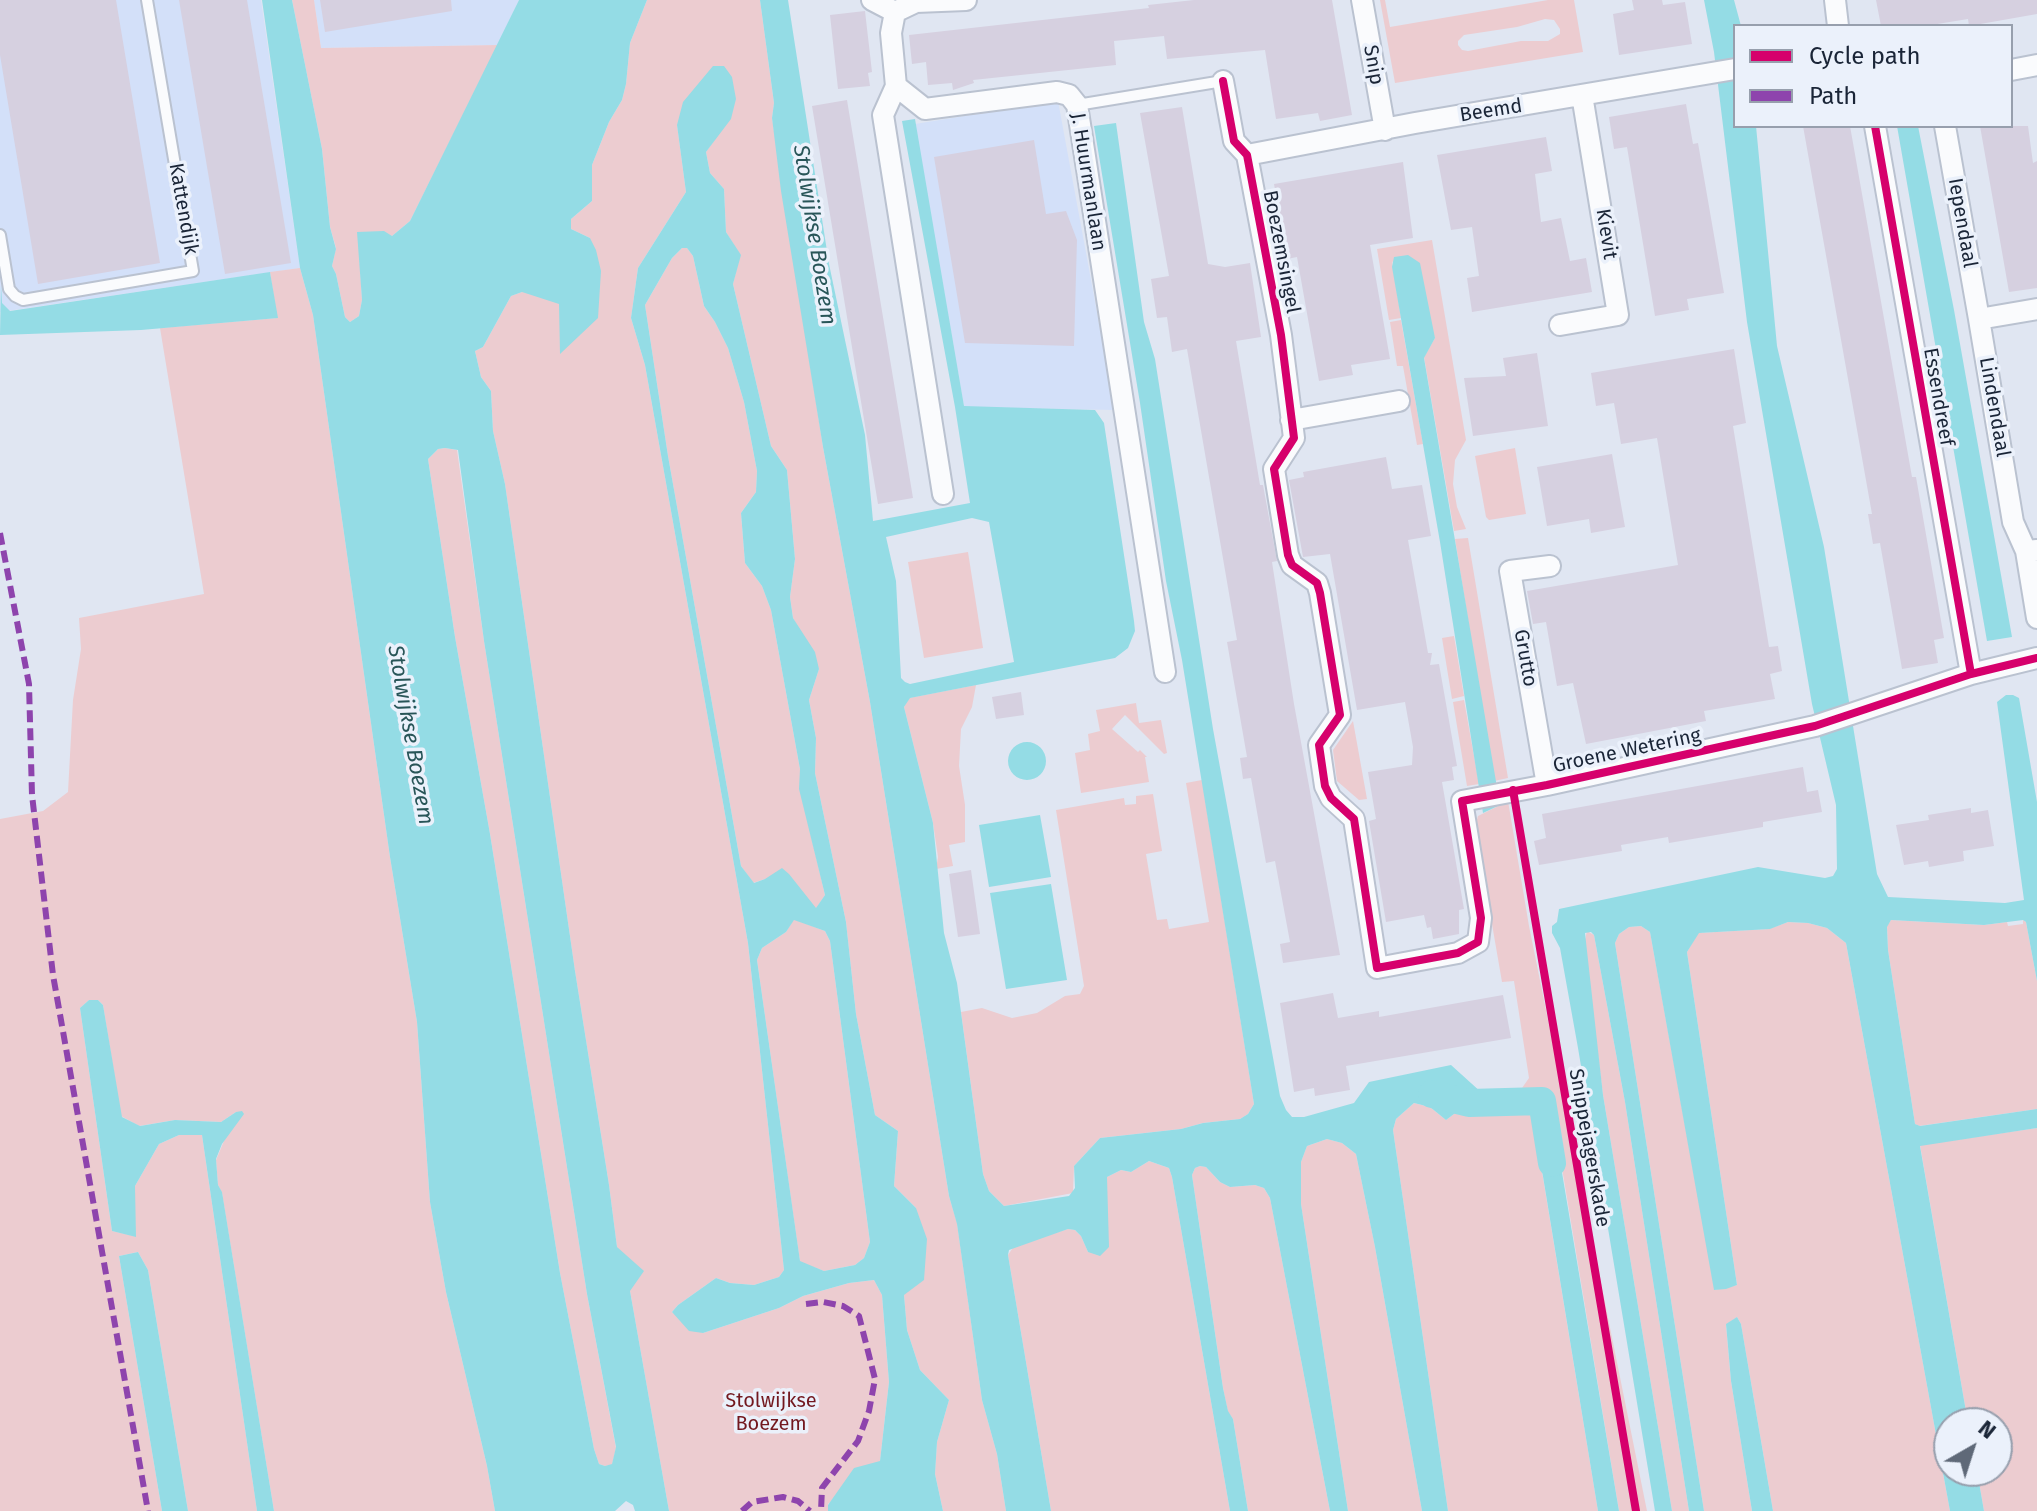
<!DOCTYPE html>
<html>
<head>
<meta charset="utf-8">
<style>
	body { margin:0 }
	#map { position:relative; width:2037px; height:1511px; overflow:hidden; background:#e0e6f2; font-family:"Fira Sans",sans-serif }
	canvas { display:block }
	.legend { position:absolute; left:1733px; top:24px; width:280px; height:104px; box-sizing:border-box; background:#ebf1fb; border:2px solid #979fad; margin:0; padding:10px 14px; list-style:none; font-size:24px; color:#1a2537 }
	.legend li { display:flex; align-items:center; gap:16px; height:40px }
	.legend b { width:40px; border:2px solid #979fad }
	.north { position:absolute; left:1933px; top:1407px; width:80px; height:80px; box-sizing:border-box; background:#ebf1fb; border:2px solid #979fad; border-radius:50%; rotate:39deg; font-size:22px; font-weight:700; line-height:32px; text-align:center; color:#1a2537 }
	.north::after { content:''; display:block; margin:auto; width:28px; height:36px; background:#5f6978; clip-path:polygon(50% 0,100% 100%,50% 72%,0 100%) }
</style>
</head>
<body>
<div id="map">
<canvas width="2037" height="1511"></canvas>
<ul class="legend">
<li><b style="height:10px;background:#d6006c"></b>Cycle path</li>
<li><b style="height:10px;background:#8e44ad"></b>Path</li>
</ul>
<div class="north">N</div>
</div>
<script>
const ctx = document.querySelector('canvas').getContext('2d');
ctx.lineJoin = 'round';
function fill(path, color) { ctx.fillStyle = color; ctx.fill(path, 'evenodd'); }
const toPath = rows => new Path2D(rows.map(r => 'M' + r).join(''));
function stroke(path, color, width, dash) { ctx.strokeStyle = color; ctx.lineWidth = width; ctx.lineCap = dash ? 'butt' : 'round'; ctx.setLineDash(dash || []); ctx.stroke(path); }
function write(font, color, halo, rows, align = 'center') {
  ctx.font = font + ' "Fira Sans",sans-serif'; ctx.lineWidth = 7; ctx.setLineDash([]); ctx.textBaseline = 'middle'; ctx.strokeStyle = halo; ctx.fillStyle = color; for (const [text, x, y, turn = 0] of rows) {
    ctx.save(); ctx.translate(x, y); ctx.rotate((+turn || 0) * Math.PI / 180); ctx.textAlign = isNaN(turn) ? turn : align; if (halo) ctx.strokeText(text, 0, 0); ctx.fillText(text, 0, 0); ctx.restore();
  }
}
fill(toPath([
	[0,0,261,0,300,268,0,312],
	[314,0,519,0,498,45,321,48],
	[1058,101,1115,410,964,407,915,124]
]), '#d3e0f9');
fill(toPath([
	[292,0,314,0,321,48,498,45,410,221,392,236,358,232,362,300,359,316,350,322,345,317,336,274,332,266,336,248,330,227,322,149],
	[647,0,760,0,774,103,772,118,823,447,870,702,949,1196,957,1223,982,1400,997,1454,1006,1511,943,1511,935,1474,937,1442,949,1400,920,1370,907,1330,904,1295,916,1208,894,1186,898,1131,875,1115,856,1014,846,922,815,773,816,738,809,700,819,669,793,618,790,597,795,559,787,470,771,446,733,284,740,255,726,232,724,189,710,173,706,152,715,139,677,125,686,192,638,268,631,318,645,365,748,943,784,1270,779,1277,754,1285,730,1283,716,1278,678,1305,672,1312,703,1333,779,1308,803,1296,849,1283,874,1280,882,1295,889,1382,880,1461,828,1504,828,1511,669,1511,630,1291,617,1247,609,1185,575,971,505,484,493,431,491,391,481,377,475,351,483,347,511,296,522,292,590,238,571,229,571,219,592,201,592,165,609,122,622,100,626,84,630,43],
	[1380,0,1385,0,1390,27,1548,0,1574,0,1583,52,1395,83],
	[1545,19,1554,20,1560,29,1560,34,1548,41,1521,41,1468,51,1462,50,1458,45,1458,41,1464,35,1517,27],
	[1432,240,1466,440,1455,460,1453,484,1457,507,1466,529,1454,531,1424,357,1435,338,1392,261,1401,318,1389,320,1377,249],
	[682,248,687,248,693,256,704,306,715,322,728,348,744,402,757,471,756,492,741,513,745,563,762,586,771,610,800,769,800,789,825,895,816,909,809,902,765,879,753,883,741,866,668,456,645,305,672,258],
	[300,268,313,315,390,857,417,1022,430,1202,446,1292,487,1466,495,1511,274,1511,222,1193,218,1185,216,1160,236,1112,221,1122,175,1120,139,1126,121,1116,103,1005,98,1000,89,1000,80,1008,112,1231,135,1236,135,1186,159,1144,179,1135,202,1135,257,1511,188,1511,148,1270,138,1252,119,1256,162,1511,0,1511,0,819,43,811,68,792,73,700,81,649,79,618,204,594,160,328,277,318,270,272],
	[1401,320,1423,444,1417,445,1403,366,1397,366,1390,322],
	[445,448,457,450,484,641,587,1294,616,1448,612,1465,605,1466,599,1464,594,1449,560,1273,490,834,455,637,428,459,438,449],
	[1515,448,1526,514,1489,520,1486,517,1475,456],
	[1468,538,1508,778,1494,781,1455,539],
	[968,552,983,648,924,658,908,562],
	[1454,636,1464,696,1452,699,1442,638],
	[976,685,972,707,961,729,959,766,965,805,965,842,949,845,953,866,936,869,938,857,933,823,904,707,909,698],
	[1464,700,1479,784,1467,786,1453,702],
	[1136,703,1139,723,1161,720,1167,753,1164,754,1125,715,1112,729,1138,752,1140,750,1147,757,1145,757,1149,782,1081,793,1075,753,1090,750,1088,734,1100,731,1096,710],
	[1353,721,1367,799,1359,800,1337,781,1333,750],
	[1202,780,1254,1104,1248,1114,1240,1119,1203,1123,1181,1129,1100,1138,1074,1166,1073,1193,1004,1206,989,1191,983,1174,961,1012,982,1008,1012,1018,1037,1013,1065,996,1080,994,1084,986,1056,810,1124,798,1125,805,1136,804,1136,796,1153,794,1162,851,1146,854,1157,920,1167,919,1169,929,1209,922,1186,783],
	[1508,801,1529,926,1647,1511,1619,1511,1555,1126,1535,1129,1598,1511,1448,1511,1393,1130,1396,1119,1414,1103,1430,1107,1446,1120,1482,1093,1522,1088,1529,1078,1514,981,1502,982,1475,826,1478,816],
	[794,919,825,931,830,941,870,1242,864,1258,855,1265,824,1271,800,1262,757,960,762,948,786,932],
	[1891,920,1984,925,2007,922,2008,926,2023,924,2023,920,2026,922,2037,981,2037,1109,1919,1126,1915,1124,1888,950,1887,926],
	[1788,922,1808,923,1827,928,1846,943,1950,1511,1773,1511,1741,1324,1737,1317,1726,1325,1731,1381,1752,1511,1704,1511,1615,943,1619,934,1629,927,1641,926,1650,932,1715,1290,1737,1285,1687,952,1698,933,1769,929],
	[1587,931,1594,935,1625,1102,1689,1511,1672,1511,1603,1095,1584,944],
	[2037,1128,2037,1511,1984,1511,1977,1471,1997,1471,1997,1423,1968,1423,1920,1145],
	[1327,1139,1342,1143,1356,1154,1375,1247,1422,1511,1348,1511,1301,1204,1301,1162,1307,1146],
	[1149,1161,1169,1168,1172,1177,1230,1511,1051,1511,1008,1255,1014,1246,1068,1229,1075,1230,1081,1236,1088,1252,1107,1177,1121,1170,1131,1172],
	[1200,1166,1206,1167,1220,1182,1230,1187,1255,1185,1264,1188,1270,1198,1330,1511,1248,1511,1233,1419,1228,1412,1223,1388,1192,1175,1195,1168]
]), '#ecccd0');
fill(toPath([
	[262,0,292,0,322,149,330,227,336,249,332,266,336,274,345,317,350,322,359,316,362,300,357,232,384,231,392,236,410,221,519,0,647,0,630,43,626,84,622,100,609,122,592,165,592,201,571,219,571,229,590,238,596,250,601,271,598,318,560,354,559,304,522,292,511,296,483,347,475,351,481,377,491,391,493,431,505,484,575,971,609,1185,617,1247,644,1271,630,1291,669,1511,635,1511,633,1505,626,1501,615,1511,495,1511,487,1466,446,1292,430,1202,417,1022,390,857,313,315,300,268],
	[445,448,458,450,484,641,587,1294,616,1447,612,1464,605,1466,599,1464,594,1449,560,1273,490,834,455,637,428,459,438,449],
	[760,0,788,0,829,264,865,435,873,521,970,503,955,407,902,121,915,119,964,406,1095,410,1104,423,1134,621,1135,631,1128,648,1115,658,910,698,904,707,933,823,944,933,957,983,983,1174,989,1191,1004,1206,1069,1196,1075,1188,1074,1166,1100,1138,1181,1129,1203,1123,1240,1119,1248,1114,1254,1104,1182,660,1166,581,1140,403,1094,126,1116,123,1144,322,1155,359,1213,729,1280,1096,1286,1110,1292,1117,1304,1117,1354,1103,1369,1082,1451,1065,1482,1093,1446,1120,1430,1107,1414,1103,1396,1119,1393,1130,1448,1511,1422,1511,1375,1247,1356,1154,1342,1143,1327,1139,1307,1146,1301,1162,1301,1204,1348,1511,1330,1511,1270,1198,1264,1188,1255,1185,1230,1187,1220,1182,1206,1167,1200,1166,1195,1168,1192,1175,1223,1388,1228,1411,1233,1419,1248,1511,1230,1511,1172,1177,1169,1168,1149,1161,1131,1172,1121,1170,1107,1177,1109,1247,1100,1256,1088,1252,1081,1236,1075,1230,1068,1229,1009,1250,1008,1255,1051,1511,1006,1511,997,1454,982,1400,957,1224,949,1196,870,702,823,447,781,191,772,118,774,103],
	[972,518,989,522,1014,662,910,684,905,682,901,678,896,581,886,537],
	[1704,0,1734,0,1741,26,1735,26,1735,126,1756,126,1777,346,1824,547,1877,874,1888,897,2005,903,2024,900,1997,702,2006,695,2013,695,2019,698,2037,802,2037,981,2026,922,2023,920,1984,925,1891,920,1887,927,1888,950,1915,1124,1920,1126,2037,1109,2037,1128,1920,1146,1968,1423,1949,1423,1949,1471,1977,1471,1984,1511,1950,1511,1846,943,1827,928,1808,923,1788,922,1770,929,1699,933,1687,952,1737,1285,1726,1289,1714,1290,1650,932,1641,926,1629,927,1619,934,1615,943,1704,1511,1689,1511,1625,1102,1594,935,1591,932,1585,933,1603,1095,1672,1511,1655,1511,1578,1048,1560,948,1552,933,1552,926,1557,922,1559,909,1758,867,1825,878,1833,876,1837,869,1836,805,1812,704,1747,322,1714,52],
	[713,66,724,66,732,77,736,99,731,119,706,152,710,173,724,189,726,232,741,255,733,284,771,446,787,470,795,559,790,597,793,618,815,652,819,669,809,700,816,738,815,773,846,922,856,1014,875,1115,898,1131,894,1186,916,1208,927,1239,924,1280,904,1295,907,1330,920,1370,949,1400,937,1442,935,1474,943,1511,828,1511,828,1505,854,1468,880,1461,889,1382,882,1295,874,1280,849,1283,803,1296,779,1308,703,1333,689,1331,672,1312,678,1305,716,1278,730,1283,754,1285,779,1277,784,1270,748,943,645,365,631,318,638,268,686,192,677,125,683,102],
	[687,248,693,256,704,306,715,322,728,348,744,402,757,471,756,492,741,513,745,563,762,586,771,610,800,769,799,789,825,895,816,908,789,874,782,868,765,879,754,883,741,866,668,456,645,305,672,258,682,248],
	[794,920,825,931,830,941,870,1242,864,1258,855,1265,824,1271,800,1261,757,960,762,948,786,932],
	[1897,126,1918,126,1954,310,2012,637,1987,641],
	[1408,255,1420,263,1435,338,1424,358,1500,805,1483,813,1440,542,1392,267,1394,257],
	[270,272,278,318,141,330,0,335,1,285,2,303,10,311],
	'1008 761a19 19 0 1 1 38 0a19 19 0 1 1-38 0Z',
	[1040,815,1051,877,989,887,979,825],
	[1051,884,1067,980,1006,989,990,893],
	[89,1000,98,1000,103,1005,122,1117,140,1126,175,1120,221,1122,236,1112,242,1111,244,1114,222,1144,216,1159,218,1185,222,1192,274,1511,257,1511,202,1135,179,1135,159,1144,135,1186,136,1237,112,1231,80,1008],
	[1554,1125,1619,1511,1598,1511,1535,1128],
	[138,1252,148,1270,188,1511,162,1511,119,1256],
	[1737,1317,1741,1324,1773,1511,1752,1511,1731,1381,1726,1324]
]), '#94dce5');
stroke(toPath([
	[1432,1094,1469,1103,1542,1101,1552,1163]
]), '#94dce5', 28);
fill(toPath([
	[0,0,116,0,160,263,38,284,0,55],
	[179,0,247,0,291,263,225,274],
	[320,0,451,0,452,11,325,32],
	[1194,0,1332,0,1352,115,1320,121,1318,113,1276,119,1265,50,1167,59,1164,36,1114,41,1116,65,973,80,974,83,953,90,952,83,928,85,926,62,912,64,909,35,1149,8,1148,5],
	[1632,0,1662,0,1663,5,1685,2,1692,44,1619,55,1613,14,1634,10],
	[1876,0,2037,0,2037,14,1969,26,1968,19,1925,26,1881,26],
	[865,11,872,72,868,73,870,86,838,89,830,15],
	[847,100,913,498,878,504,812,106],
	[1686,104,1693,144,1698,143,1724,293,1687,299,1689,310,1655,316,1627,147,1614,149,1609,117],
	[1182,107,1208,264,1225,267,1250,263,1261,337,1236,341,1260,485,1263,485,1277,561,1272,562,1294,704,1340,955,1283,963,1280,944,1290,942,1275,861,1266,863,1251,778,1243,779,1240,758,1247,757,1227,642,1237,640,1187,349,1172,352,1167,317,1157,318,1151,279,1169,276,1140,113],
	[1803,126,1850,126,1912,477,1916,477,1944,638,1934,640,1938,663,1902,669,1880,543,1873,544,1868,514,1872,514],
	[1980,126,2028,126,2033,163,2037,161,2037,288,2009,292],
	[1546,137,1552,171,1535,174,1541,222,1561,218,1570,261,1586,258,1592,292,1472,312,1467,278,1479,276,1472,227,1451,230,1437,155],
	[1034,140,1046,214,1066,211,1077,240,1074,346,965,343,934,157],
	[1403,162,1413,238,1370,245,1390,359,1351,365,1353,375,1319,381,1297,257,1287,259,1274,184],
	[1734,349,1746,423,1733,426,1769,647,1778,646,1782,671,1770,674,1775,699,1704,711,1706,721,1586,744,1573,683,1557,686,1546,622,1533,624,1527,591,1678,565,1657,438,1621,444,1614,403,1596,406,1591,373],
	[1537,353,1548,426,1473,436,1464,378,1506,376,1503,358],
	[1612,454,1625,527,1591,533,1589,519,1547,526,1537,467],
	[1386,457,1392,489,1422,485,1431,536,1408,540,1428,653,1432,653,1430,665,1439,664,1457,766,1452,767,1454,780,1442,782,1464,909,1459,910,1459,934,1433,939,1431,927,1427,928,1424,915,1386,922,1369,821,1376,819,1368,772,1412,765,1413,747,1405,702,1357,710,1330,554,1303,557,1289,480,1304,477,1303,472],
	[1021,692,1024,715,996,719,992,697],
	[1803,767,1807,792,1818,790,1822,812,1763,822,1763,827,1669,843,1668,837,1621,845,1622,851,1539,865,1534,841,1546,838,1542,814],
	[1971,808,1971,813,1988,810,1994,846,1963,851,1964,861,1929,867,1928,861,1904,865,1896,825,1929,820,1928,815],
	[971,870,980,934,958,937,949,874],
	[1333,993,1338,1018,1379,1011,1379,1017,1503,995,1511,1038,1346,1066,1350,1090,1315,1096,1314,1088,1294,1092,1280,1003]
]), '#d6d0e0');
const service = toPath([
	[1077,105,1223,81],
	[0,235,9,289,15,296,23,300,193,271,147,0]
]);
const minor = toPath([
	[872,0,895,12,916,2,966,0],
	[1362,0,1385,130],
	[1835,0,1838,26],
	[895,12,891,33,896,86],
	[2011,70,2037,65],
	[1223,81,1234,141,1247,155,1281,335,1294,438,1274,469,1288,555,1292,565,1317,583,1320,593,1340,715,1319,745,1325,786,1331,798,1354,819,1377,968,1458,953,1478,942,1481,918,1462,801,1547,785,1815,726,1971,674,2037,658],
	[896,86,925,109,1057,92,1069,95,1077,105,1165,672],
	[896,86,883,115,943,494],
	[1875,126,1971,674],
	[1945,126,1979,319],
	[1247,155,1415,123,1735,69],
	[1560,325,1618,315,1582,95],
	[1291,420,1399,401],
	[2037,550,2026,551,2037,618],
	[2026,551,2013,522,1979,319,2037,309],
	[1547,785,1510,571,1550,566]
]);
stroke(service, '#bac2d0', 14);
stroke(minor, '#bac2d0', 24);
stroke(service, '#fafbfd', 10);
stroke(minor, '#fafbfd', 20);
stroke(toPath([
	[0,533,29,684,32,795,53,975,148,1511],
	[806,1304,823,1302,843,1306,859,1316,875,1379,869,1411,858,1441,822,1488,821,1511],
	[742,1511,752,1502,783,1497,798,1501,810,1511]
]), '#8e44ad', 6, [12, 6]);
stroke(toPath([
	[1223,81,1234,141,1247,155,1281,335,1294,438,1274,469,1288,555,1292,565,1317,583,1320,593,1340,715,1319,745,1325,786,1331,798,1354,819,1377,968,1458,953,1478,942,1481,918,1462,801,1547,785,1815,726,1971,674,2037,658],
	[1875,126,1971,674],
	[1513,790,1636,1511]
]), '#d6006c', 8);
write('20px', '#1a2537', '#ebf1fb', [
	["Snip",1373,65,80],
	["Beemd",1491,111,-9],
	["J. Huurmanlaan",1088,182,81],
	["Kattendijk",183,209,80],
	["Iependaal",1962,223,80],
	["Kievit",1606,234,81],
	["Boezemsingel",1281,252,79],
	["Essendreef",1938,397,80],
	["Lindendaal",1994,407,80],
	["Grutto",1525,658,80],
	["Groene Wetering",1627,751,-12],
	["Snippejagerskade",1589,1148,80]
]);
write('20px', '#73181f', '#ebf1fb', [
	["Stolwijkse",771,1401],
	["Boezem",771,1424]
]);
write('italic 22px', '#285558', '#ebf1fb', [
	["Stolwijkse Boezem",814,235,81],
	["Stolwijkse Boezem",410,735,80]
]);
</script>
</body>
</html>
